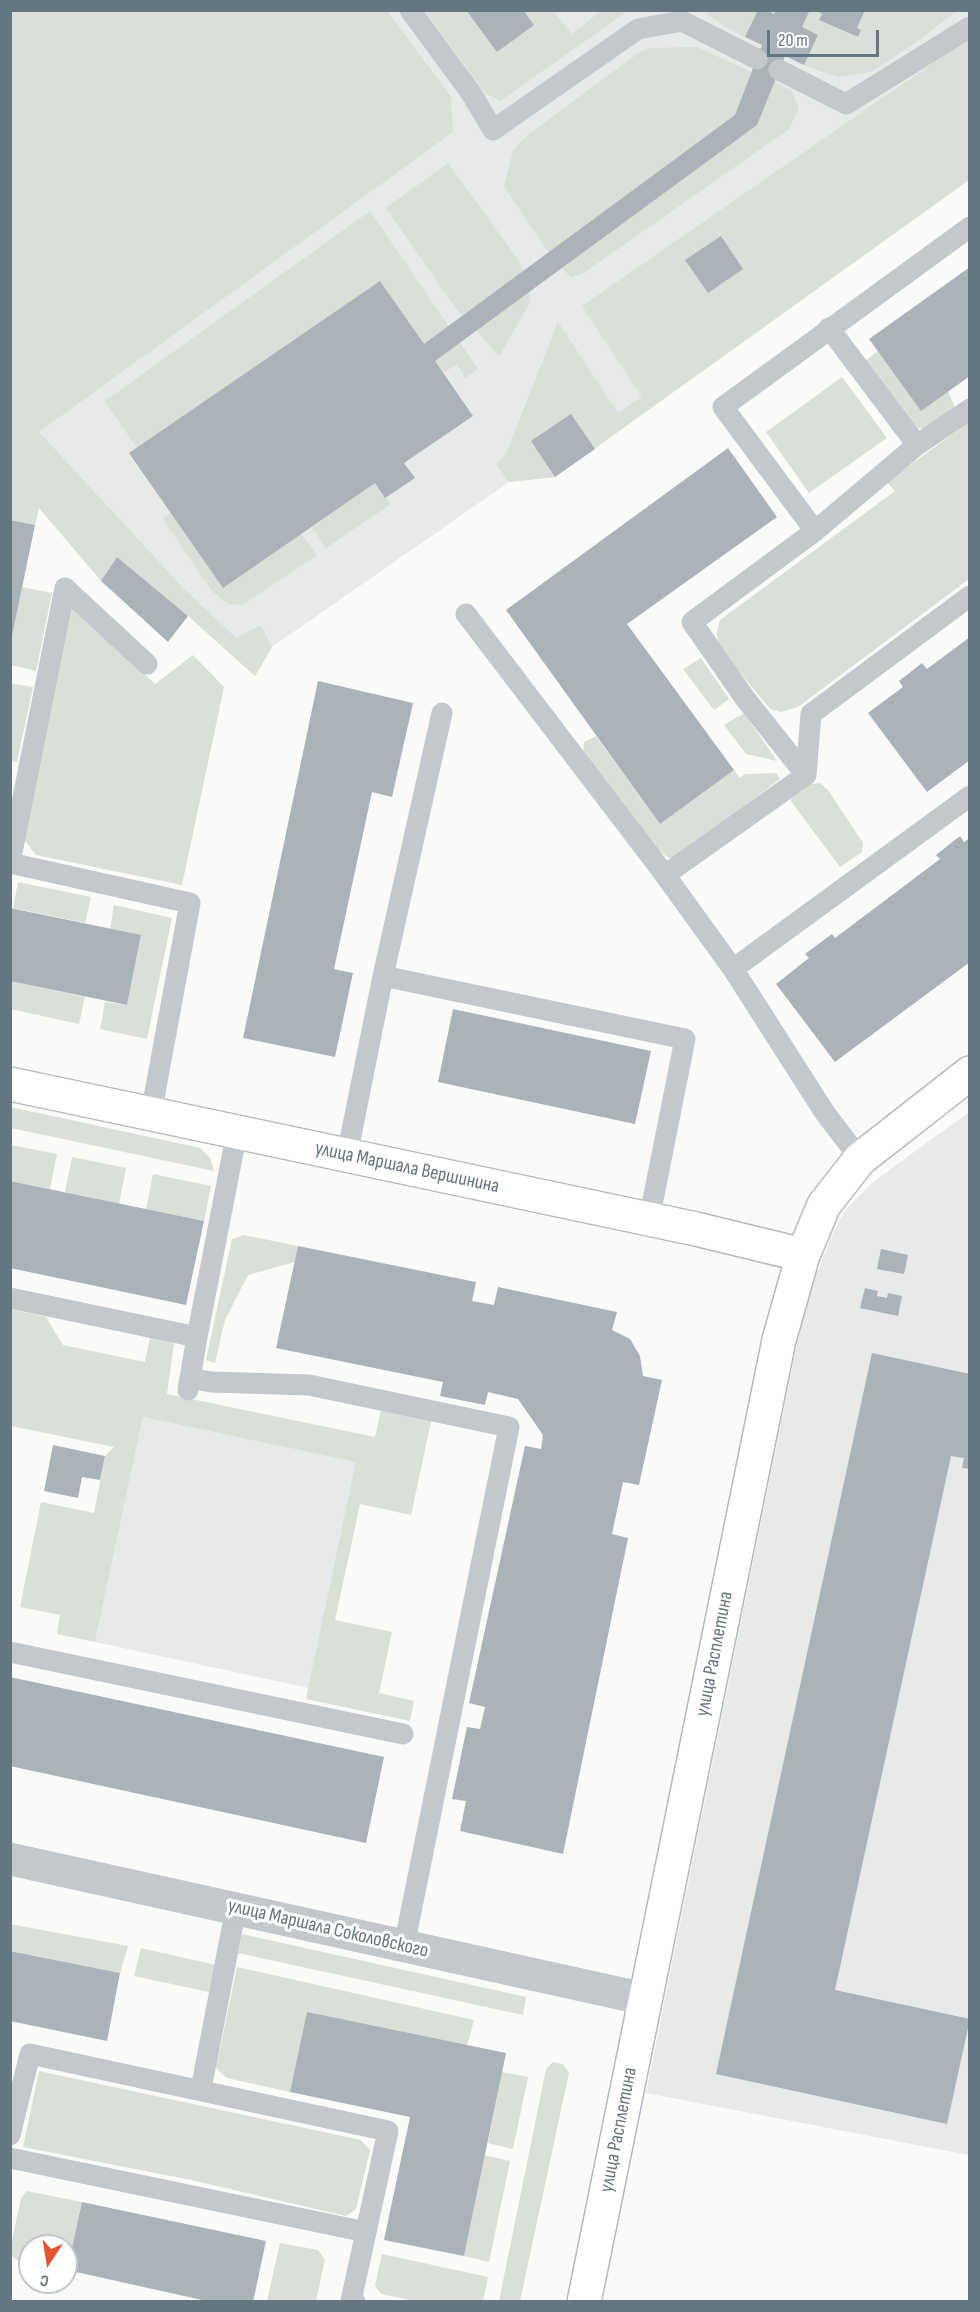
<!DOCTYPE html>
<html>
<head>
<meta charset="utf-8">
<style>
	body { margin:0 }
	#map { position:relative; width:980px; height:2312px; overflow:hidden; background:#fafaf8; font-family:"Sofia Sans Condensed",sans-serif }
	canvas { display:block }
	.frame { position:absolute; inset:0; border:12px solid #657683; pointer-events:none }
	.north { position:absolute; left:18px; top:2234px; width:60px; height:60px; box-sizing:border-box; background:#fff; border:2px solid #c1c8cd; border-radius:50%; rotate:192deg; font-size:16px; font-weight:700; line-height:24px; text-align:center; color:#657683 }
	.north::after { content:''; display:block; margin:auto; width:21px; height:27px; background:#e4572e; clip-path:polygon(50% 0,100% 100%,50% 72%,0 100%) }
	.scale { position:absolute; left:767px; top:30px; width:112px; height:27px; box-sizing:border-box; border:3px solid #657683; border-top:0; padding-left:8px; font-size:18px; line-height:21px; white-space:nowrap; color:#657683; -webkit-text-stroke:4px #fff; paint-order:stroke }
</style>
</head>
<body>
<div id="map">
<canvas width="980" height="2312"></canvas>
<div class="frame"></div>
<div class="north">С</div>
<div class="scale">20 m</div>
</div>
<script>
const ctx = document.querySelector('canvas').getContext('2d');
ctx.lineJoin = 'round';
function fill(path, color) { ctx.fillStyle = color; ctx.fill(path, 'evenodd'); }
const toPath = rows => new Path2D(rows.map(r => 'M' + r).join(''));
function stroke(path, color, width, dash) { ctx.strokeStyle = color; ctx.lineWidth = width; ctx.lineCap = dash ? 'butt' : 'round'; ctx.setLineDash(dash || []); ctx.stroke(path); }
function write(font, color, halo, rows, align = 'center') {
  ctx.font = font + ' "Sofia Sans Condensed",sans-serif'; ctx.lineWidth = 6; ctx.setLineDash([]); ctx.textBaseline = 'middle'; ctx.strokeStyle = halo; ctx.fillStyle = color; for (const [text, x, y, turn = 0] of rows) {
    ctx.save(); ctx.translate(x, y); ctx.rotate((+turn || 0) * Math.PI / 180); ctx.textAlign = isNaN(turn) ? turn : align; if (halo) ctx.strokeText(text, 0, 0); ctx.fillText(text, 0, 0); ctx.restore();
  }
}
fill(toPath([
	[10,11,969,11,969,180,555,477,509,482,272,647,255,676,11,453],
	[969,1112,969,2155,646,2093,805,1304,832,1235,846,1209,873,1182],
	[143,1417,357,1462,309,1688,95,1642]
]), '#e8e9e9');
fill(toPath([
	[11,11,387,11,451,97,453,132,39,432,184,589,236,638,261,625,272,647,255,676,188,616,117,557,101,581,39,508,35,525,11,520],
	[425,11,553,11,572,34,601,11,628,11,500,101,485,93],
	[707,11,758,11,745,37,727,28,709,15],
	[810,11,822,14,819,20,858,37,861,30,857,28,865,11,956,11,921,39,871,72,837,77,804,65,818,35,802,27],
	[969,38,969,180,555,477,509,482,496,464,506,454,558,322,618,413,642,397,582,306],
	[697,47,791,90,799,108,789,129,582,274,571,277,556,263,504,187,513,150,529,134,640,52,650,48],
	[448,163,519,261,531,301,499,356,455,307,386,208],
	[370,211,478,369,465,378,457,364,443,373,380,281,137,448,105,401],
	[878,351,948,391,956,410,928,430,912,427,866,360],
	[842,377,887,438,809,493,766,432],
	[969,422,969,579,798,707,781,712,770,709,718,646,717,631,720,620,895,491,887,482],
	[375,483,391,504,326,548,312,527],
	[171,513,223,588,301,534,317,555,242,605,228,604,212,591,163,519],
	[22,587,52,593,36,671,11,665,11,641],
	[71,602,155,684,193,655,224,687,182,885,36,855,24,839],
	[701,658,729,699,714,710,683,669],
	[10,683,33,687,17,762,11,760],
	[744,713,777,761,746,754,724,725],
	[596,736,660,824,734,770,740,778,745,774,776,773,780,779,679,856,669,858,657,850,583,756,584,742],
	[820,783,828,790,863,843,862,852,840,867,790,800,811,784],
	[18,882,91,897,85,923,13,908],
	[114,905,172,918,147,1039,100,1029,105,1002,127,1005,141,936,110,929],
	[11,981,85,997,79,1024,11,1009],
	[11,1107,200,1148,210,1158,214,1171,11,1128],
	[11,1145,57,1154,50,1189,11,1181],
	[72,1157,126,1168,119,1204,65,1192],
	[153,1174,211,1186,204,1221,146,1209],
	[244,1235,298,1246,295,1262,248,1275,225,1320,215,1363,206,1360,232,1239],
	[11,1309,46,1317,63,1345,145,1362,150,1337,174,1343,167,1394,375,1437,382,1406,432,1417,411,1515,360,1504,335,1620,392,1632,379,1693,414,1701,410,1721,306,1699,356,1462,143,1417,95,1642,57,1634,60,1615,20,1607,41,1502,94,1513,105,1456,114,1447,11,1426],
	[10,1924,128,1946,120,1973,11,1951],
	[242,1934,526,1997,523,2015,238,1953],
	[141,1948,216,1965,209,1992,134,1976],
	[237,1967,474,2020,467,2046,307,2013,290,2092,227,2078,216,2068],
	[553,2062,563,2064,569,2073,520,2301,499,2301,546,2069],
	[39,2071,361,2140,370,2150,356,2209,346,2216,191,2180,23,2147],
	[502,2072,528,2077,513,2149,488,2143],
	[485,2155,510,2161,489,2262,464,2256],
	[27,2191,82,2202,67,2270,66,2246,30,2246,30,2263,17,2260,11,2255,11,2245,21,2198],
	[280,2243,318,2250,325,2260,316,2301,267,2301],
	[382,2254,488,2277,483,2301,415,2301,381,2294,375,2286]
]), '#dadfd7');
fill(toPath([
	[466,10,523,10,534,25,497,52],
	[758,10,767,10,774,14,776,10,810,10,802,27,818,35,804,65,785,56,757,125,435,361,473,416,404,463,415,478,385,498,375,483,223,588,129,453,380,281,424,344,735,115,762,45,745,37],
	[814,10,865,10,857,28,861,30,858,37,819,20,822,14],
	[721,236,743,269,708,293,685,260],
	[970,267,970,376,921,411,869,339],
	[571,414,595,449,555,477,531,441],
	[728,448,777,517,627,624,734,770,660,824,506,610],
	[10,520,35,525,12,636,10,636],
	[117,557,188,616,168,642,101,581],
	[970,637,970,760,927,792,868,713,903,687,899,681,922,663,927,669],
	[318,681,413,703,392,797,372,792,334,969,353,973,335,1057,243,1038],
	[960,836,964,842,970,838,970,962,835,1062,776,984,809,958,805,954,832,934,835,938,940,859,936,855],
	[10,908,141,935,127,1005,10,981],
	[453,1009,651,1051,635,1124,438,1082],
	[10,1181,204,1221,186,1305,10,1268],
	[298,1246,476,1282,472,1301,494,1305,498,1287,617,1312,612,1330,630,1339,640,1356,643,1376,662,1380,639,1485,623,1482,612,1534,628,1538,563,1854,460,1831,466,1801,452,1799,467,1727,480,1729,485,1707,469,1703,525,1446,541,1449,543,1435,518,1399,488,1392,485,1405,440,1396,443,1382,276,1348],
	[881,1249,908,1255,904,1274,877,1269],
	[865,1288,878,1291,877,1296,887,1298,888,1293,902,1296,898,1316,860,1308],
	[872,1353,970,1374,970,1469,962,1468,964,1458,951,1456,835,1990,970,2019,947,2124,716,2074],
	[53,1445,105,1456,100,1480,82,1477,78,1498,44,1491],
	[10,1677,384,1757,366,1843,10,1766],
	[10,1951,120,1973,107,2041,10,2021],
	[307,2012,506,2053,464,2256,384,2240,410,2117,290,2092],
	[82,2202,266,2241,253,2302,211,2302,67,2270]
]), '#aab3b9');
const secondary = toPath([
	[10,1084,696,1229,803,1255],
	[584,2302,779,1340,803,1255,824,1205,860,1159,970,1073]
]);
stroke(secondary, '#b3babf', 36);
stroke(toPath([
	[410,10,471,93,493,130,638,29,682,21,757,59],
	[779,70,846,104,970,27],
	[829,328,917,445],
	[815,531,723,407,970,227],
	[65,588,147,664],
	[466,614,665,875,806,775,811,714,970,596],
	[806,775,744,697,692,622,815,531,917,445,970,409],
	[10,862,65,588],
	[10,863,190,903,151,1114],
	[665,875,733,969,825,1113,860,1159],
	[733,969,970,796],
	[383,976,685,1039,649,1220],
	[347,1155,383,976,442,713],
	[10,1298,197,1337,237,1132],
	[190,1378,211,1382,309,1385,509,1427,404,1946],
	[188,1390,197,1337],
	[10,1652,403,1734],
	[201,2089,236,1908],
	[10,2135,30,2054,388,2131,351,2301,355,2302],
	[10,2158,366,2232]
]), '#c3c8cc', 21);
stroke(toPath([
	[10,1859,645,1999]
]), '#c3c8cc', 33);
stroke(secondary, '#fff', 33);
write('20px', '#657683', '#fff', [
	["улица Маршала Вершинина",407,1168,12],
	["улица Расплетина",715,1654,-79],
	["улица Маршала Соколовского",328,1929,13],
	["улица Расплетина",619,2130,-79]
]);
</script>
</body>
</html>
